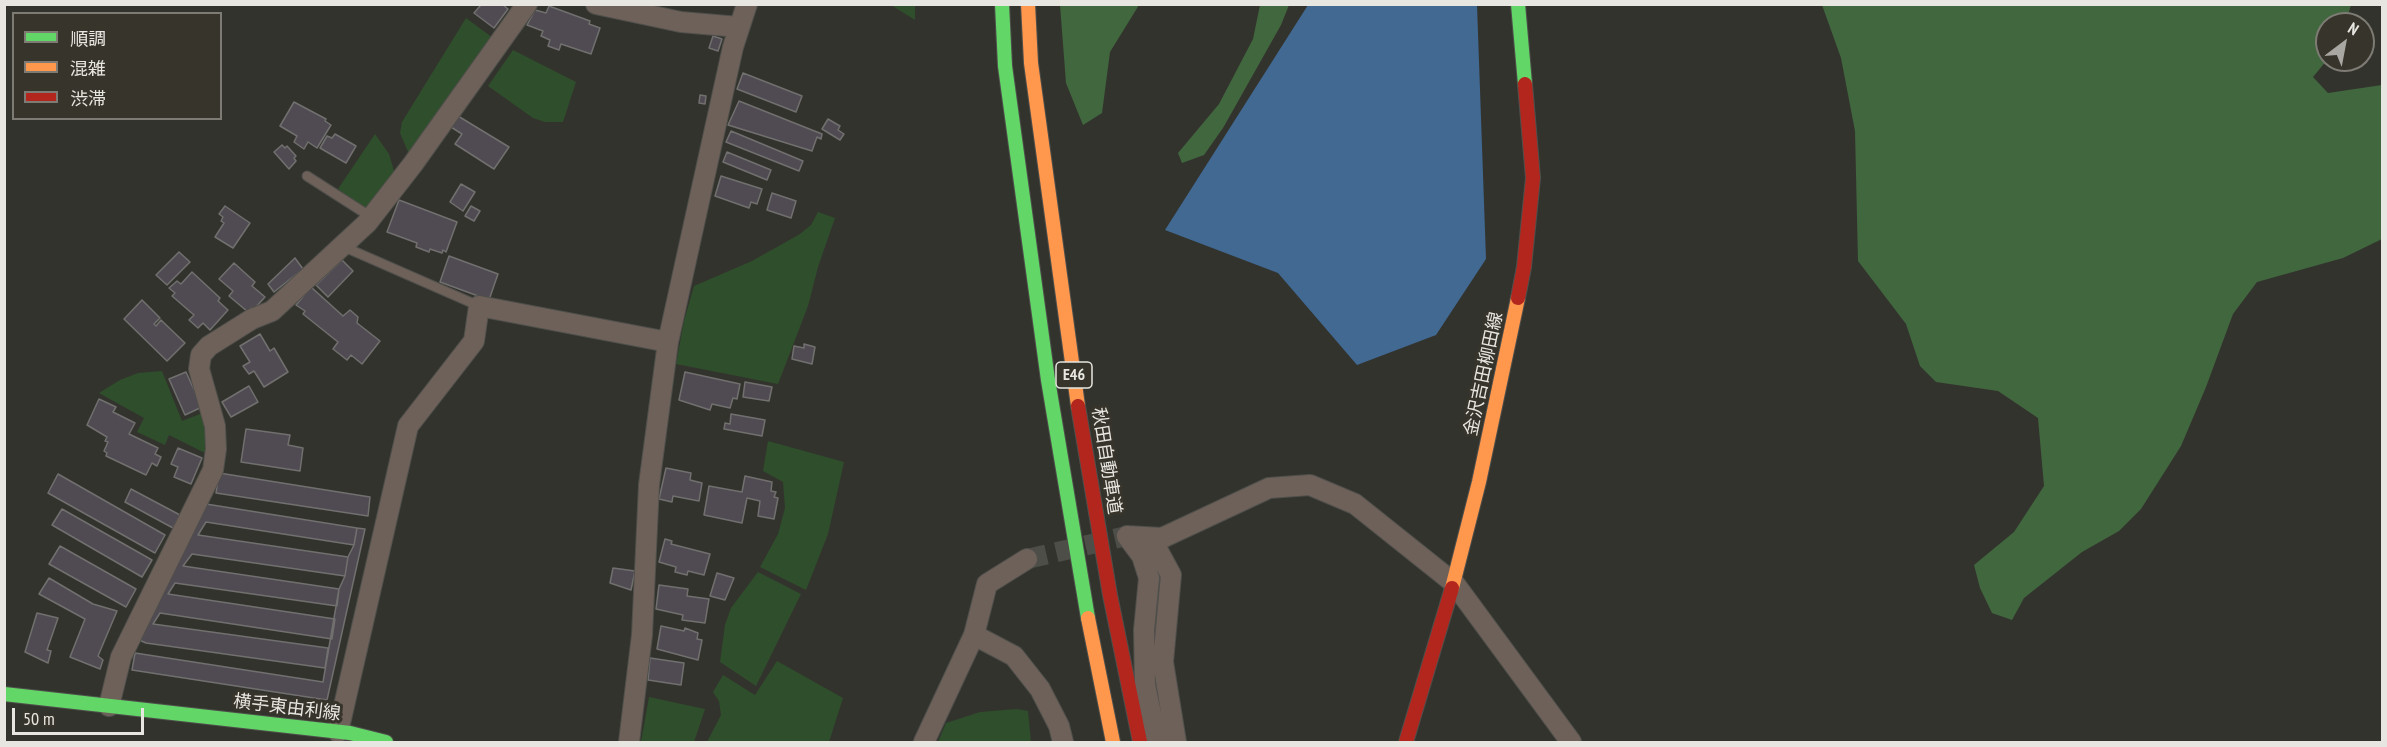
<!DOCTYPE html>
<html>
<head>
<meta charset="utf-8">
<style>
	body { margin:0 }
	#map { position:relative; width:2387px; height:747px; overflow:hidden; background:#33332e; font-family:"PT Sans Narrow","Noto Sans JP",sans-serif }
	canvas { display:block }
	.frame { position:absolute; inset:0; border:6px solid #e7e6e0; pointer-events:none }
	.legend { position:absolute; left:12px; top:12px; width:210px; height:108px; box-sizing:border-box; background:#36342b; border:2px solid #7d7b73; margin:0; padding:8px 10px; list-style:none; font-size:18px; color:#e7e6e0 }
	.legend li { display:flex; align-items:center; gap:12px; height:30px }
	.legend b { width:30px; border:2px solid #7d7b73 }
	.north { position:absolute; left:2315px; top:12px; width:60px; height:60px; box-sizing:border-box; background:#36342b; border:2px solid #7d7b73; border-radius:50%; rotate:32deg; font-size:16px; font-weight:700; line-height:24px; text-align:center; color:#e7e6e0 }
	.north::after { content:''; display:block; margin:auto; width:21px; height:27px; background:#a8a7a2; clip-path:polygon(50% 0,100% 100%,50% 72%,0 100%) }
	.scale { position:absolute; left:12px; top:708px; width:132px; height:27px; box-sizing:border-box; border:3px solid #e7e6e0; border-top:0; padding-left:8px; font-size:18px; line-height:21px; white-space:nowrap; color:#e7e6e0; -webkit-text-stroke:4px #36342b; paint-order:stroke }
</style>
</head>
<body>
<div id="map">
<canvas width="2387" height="747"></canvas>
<div class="frame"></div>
<ul class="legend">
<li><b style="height:8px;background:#63d668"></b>順調</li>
<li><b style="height:8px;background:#ff974d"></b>混雑</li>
<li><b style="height:8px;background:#b3261e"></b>渋滞</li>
</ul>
<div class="north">N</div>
<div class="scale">50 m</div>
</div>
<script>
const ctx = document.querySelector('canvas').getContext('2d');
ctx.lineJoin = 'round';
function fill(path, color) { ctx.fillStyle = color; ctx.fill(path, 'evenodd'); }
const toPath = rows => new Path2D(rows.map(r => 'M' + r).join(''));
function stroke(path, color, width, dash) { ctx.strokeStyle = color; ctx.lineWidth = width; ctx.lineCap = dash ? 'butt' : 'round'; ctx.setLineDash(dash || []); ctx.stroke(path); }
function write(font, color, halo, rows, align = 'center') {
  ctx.font = font + ' "PT Sans Narrow","Noto Sans JP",sans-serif'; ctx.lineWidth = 6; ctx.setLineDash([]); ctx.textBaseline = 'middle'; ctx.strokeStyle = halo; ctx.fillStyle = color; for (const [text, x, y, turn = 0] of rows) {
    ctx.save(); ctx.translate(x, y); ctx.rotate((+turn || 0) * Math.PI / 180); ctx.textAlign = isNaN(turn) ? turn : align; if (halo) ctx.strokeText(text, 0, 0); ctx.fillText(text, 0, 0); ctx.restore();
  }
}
fill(toPath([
	[891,5,915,5,915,20],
	[466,18,493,38,409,154,400,133,402,122],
	[513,50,576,82,563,122,545,122,533,118,488,86],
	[375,134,389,154,394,171,393,179,369,211,338,189],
	[818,212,835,218,818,267,808,306,778,384,676,364,684,321,694,286,752,261,800,234,811,225],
	[162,371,182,421,205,412,207,454,169,435,165,445,137,432,144,418,99,393,120,380,138,373],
	[768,441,844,462,828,534,806,590,760,567,778,534,785,508,783,482,763,471],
	[758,572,801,594,756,686,720,662,725,625,731,608],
	[777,661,843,698,829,742,707,742,721,715,719,701,713,692,723,675,755,695],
	[649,697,705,709,694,742,641,742],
	[1017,709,1028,711,1031,742,938,742,946,723,980,712]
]), '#2f4e2b');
fill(toPath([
	[1060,5,1139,5,1110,52,1102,113,1083,125,1066,83],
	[1260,5,1289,5,1281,25,1223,128,1204,155,1182,163,1178,153,1219,104,1253,39],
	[1822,5,2351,5,2345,24,2327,24,2327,60,2313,77,2328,93,2382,85,2382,239,2343,258,2257,282,2233,314,2206,387,2181,446,2141,509,2119,531,2082,552,2024,598,2012,620,1992,613,1980,588,1974,565,2014,532,2044,486,2038,418,1998,391,1936,382,1920,366,1906,324,1858,261,1855,131,1841,58]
]), '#41673e');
fill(toPath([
	[1308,5,1477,5,1486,259,1436,335,1357,365,1278,273,1165,230]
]), '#416992');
const building = toPath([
	[477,4,502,4,508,9,494,28,474,13,480,6,477,4],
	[549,6,590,21,589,24,600,28,591,54,561,44,559,50,548,46,550,40,541,36,543,31,527,25,535,10,546,13,549,6],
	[713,36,722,39,718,51,709,48,713,36],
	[743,73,802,96,796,112,737,89,743,73],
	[700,95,706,96,705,104,699,103,700,95],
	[739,101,822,134,821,139,817,137,812,151,728,125,739,101],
	[294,102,326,119,325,121,331,125,317,148,308,142,304,149,294,142,297,136,280,126,294,102],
	[458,116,509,147,494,169,455,144,462,134,451,127,458,116],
	[828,119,840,126,838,130,844,134,840,140,822,129,828,119],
	[731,131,803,161,799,171,726,142,731,131],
	[335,134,356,146,346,163,320,148,327,136,332,138,335,134],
	[282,145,285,148,287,146,296,156,294,158,296,161,289,169,274,152,282,145],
	[727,152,771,170,767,180,723,162,727,152],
	[721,176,762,189,757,204,751,202,749,208,715,196,721,176],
	[461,184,475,192,463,211,450,202,461,184],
	[772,193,796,201,791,218,767,210,772,193],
	[399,200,457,222,446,252,443,250,442,253,430,249,429,252,416,247,417,243,387,232,399,200],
	[225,206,250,223,233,248,215,237,224,223,221,221,223,217,219,214,225,206],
	[471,206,480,211,474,221,465,216,471,206],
	[179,252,190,262,167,285,156,275,179,252],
	[449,256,498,274,489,300,440,282,449,256],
	[295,258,303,269,274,292,268,284,295,258],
	[342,260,353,271,328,297,316,285,342,260],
	[234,263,255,282,252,286,265,297,253,310,251,308,248,312,229,296,233,291,219,279,234,263],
	[192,272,220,298,218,301,228,310,210,330,203,323,198,328,189,320,194,315,172,296,175,293,169,288,177,281,181,284,192,272],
	[311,287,343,316,350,310,358,317,357,323,380,341,362,364,351,355,347,360,333,349,338,342,303,314,305,311,296,305,311,287],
	[142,300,160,318,154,324,156,326,161,320,185,343,167,361,124,319,142,300],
	[260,334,270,351,274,348,288,372,264,387,254,371,249,374,243,366,250,362,240,346,260,334],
	[804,344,815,347,812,364,792,359,794,346,804,348,804,344],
	[186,372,202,407,185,415,169,379,186,372],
	[685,372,740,384,737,399,733,398,730,408,712,404,710,410,679,400,685,372],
	[745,382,772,387,769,401,743,397,745,382],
	[249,386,258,402,231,417,222,402,249,386],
	[99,399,116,407,113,412,135,423,129,434,158,448,155,454,161,457,157,466,152,463,146,475,106,456,107,453,104,451,108,442,105,441,107,437,87,425,99,399],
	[731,414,765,420,762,436,724,429,725,423,730,424,731,414],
	[246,429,290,435,288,445,303,448,300,471,241,462,246,429],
	[178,448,202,458,191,484,174,477,178,467,171,464,178,448],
	[666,468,691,473,690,480,702,483,699,501,673,496,672,502,659,499,666,468],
	[219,473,370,497,368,516,216,493,219,473],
	[58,474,165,535,155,553,48,493,58,474],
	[745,476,772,482,771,491,776,492,774,497,778,498,774,519,758,516,760,501,747,498,742,523,704,515,709,486,742,492,745,476],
	[131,489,180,515,173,528,125,502,131,489],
	[206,504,357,528,354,545,206,522,198,535,348,557,345,576,192,554,183,566,339,589,337,606,175,583,168,594,335,619,332,639,160,613,153,624,328,648,325,668,146,643,137,639,206,504],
	[62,509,152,560,142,577,52,525,62,509],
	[357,528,365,529,327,700,132,670,135,653,323,682,339,589,345,576,348,557,354,545,357,528],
	[665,539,672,541,671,544,710,554,704,575,688,571,687,575,675,572,676,567,659,562,665,539],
	[60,546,136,589,126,607,49,564,60,546],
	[613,568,635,571,631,590,610,583,613,568],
	[717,573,734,578,725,600,710,596,717,573],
	[49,578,93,604,117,611,98,656,103,660,100,669,70,657,85,619,39,594,49,578],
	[659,585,688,589,687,596,709,599,705,623,682,620,683,615,656,609,659,585],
	[37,613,58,618,47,650,51,651,48,663,25,652,37,613],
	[661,626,684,631,685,628,698,633,697,639,702,640,698,660,657,649,661,626],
	[650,658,684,663,681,685,648,680,650,658]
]);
fill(building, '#504b52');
stroke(building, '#71706f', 1.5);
stroke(toPath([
	[1027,559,1127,536]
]), '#4e4e49', 20, [20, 10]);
const lane = toPath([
	[307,176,371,217],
	[342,246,479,306]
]);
const street = toPath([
	[596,4,681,22,739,27],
	[1127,536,1162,538,1269,488,1310,485,1355,504,1454,583,1571,742],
	[1127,536,1142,556,1149,578,1144,630,1145,685,1157,742],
	[1151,538,1171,575,1163,662,1176,742],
	[974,635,1014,656,1040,689,1059,726,1063,742],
	[109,706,121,657,213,470,216,449,215,426,199,369,201,355,209,346,252,319,272,311,367,223,413,164,527,4],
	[338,732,408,426,474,341,479,306,668,342],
	[629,742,642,635,649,485,668,342,733,47,747,4],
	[924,742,974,635,987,584,1027,559]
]);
const fast = toPath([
	[1002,4,1005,66,1048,380,1088,618],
	[1518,4,1525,84],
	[4,694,350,733,386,742]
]);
const slow = toPath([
	[1028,4,1031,63,1078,406],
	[1452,588,1479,482,1518,298],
	[1088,618,1113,742]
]);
const jam = toPath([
	[1518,298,1524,267,1533,178,1525,84],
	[1078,406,1110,595,1140,742],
	[1406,742,1452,588]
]);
stroke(lane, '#4f4f4b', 11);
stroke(street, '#4f4f4b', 22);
stroke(fast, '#4f4f4b', 16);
stroke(slow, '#4f4f4b', 16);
stroke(jam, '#4f4f4b', 16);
stroke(lane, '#6e6159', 9);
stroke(street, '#6e6159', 20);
stroke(fast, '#63d668', 14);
stroke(slow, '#ff974d', 14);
stroke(jam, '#b3261e', 14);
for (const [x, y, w] of [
	[1074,375,36]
]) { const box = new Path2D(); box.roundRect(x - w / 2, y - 13, w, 26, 4.5); ctx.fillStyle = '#36342b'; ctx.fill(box); stroke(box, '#e7e6e0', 1.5); }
write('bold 16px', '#e7e6e0', null, [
	["E46",1074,375]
]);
write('18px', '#e7e6e0', '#36342b', [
	["金沢吉田柳田線",1484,374,-78],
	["秋田自動車道",1106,461,81],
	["横手東由利線",287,708,7]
]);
</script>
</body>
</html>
